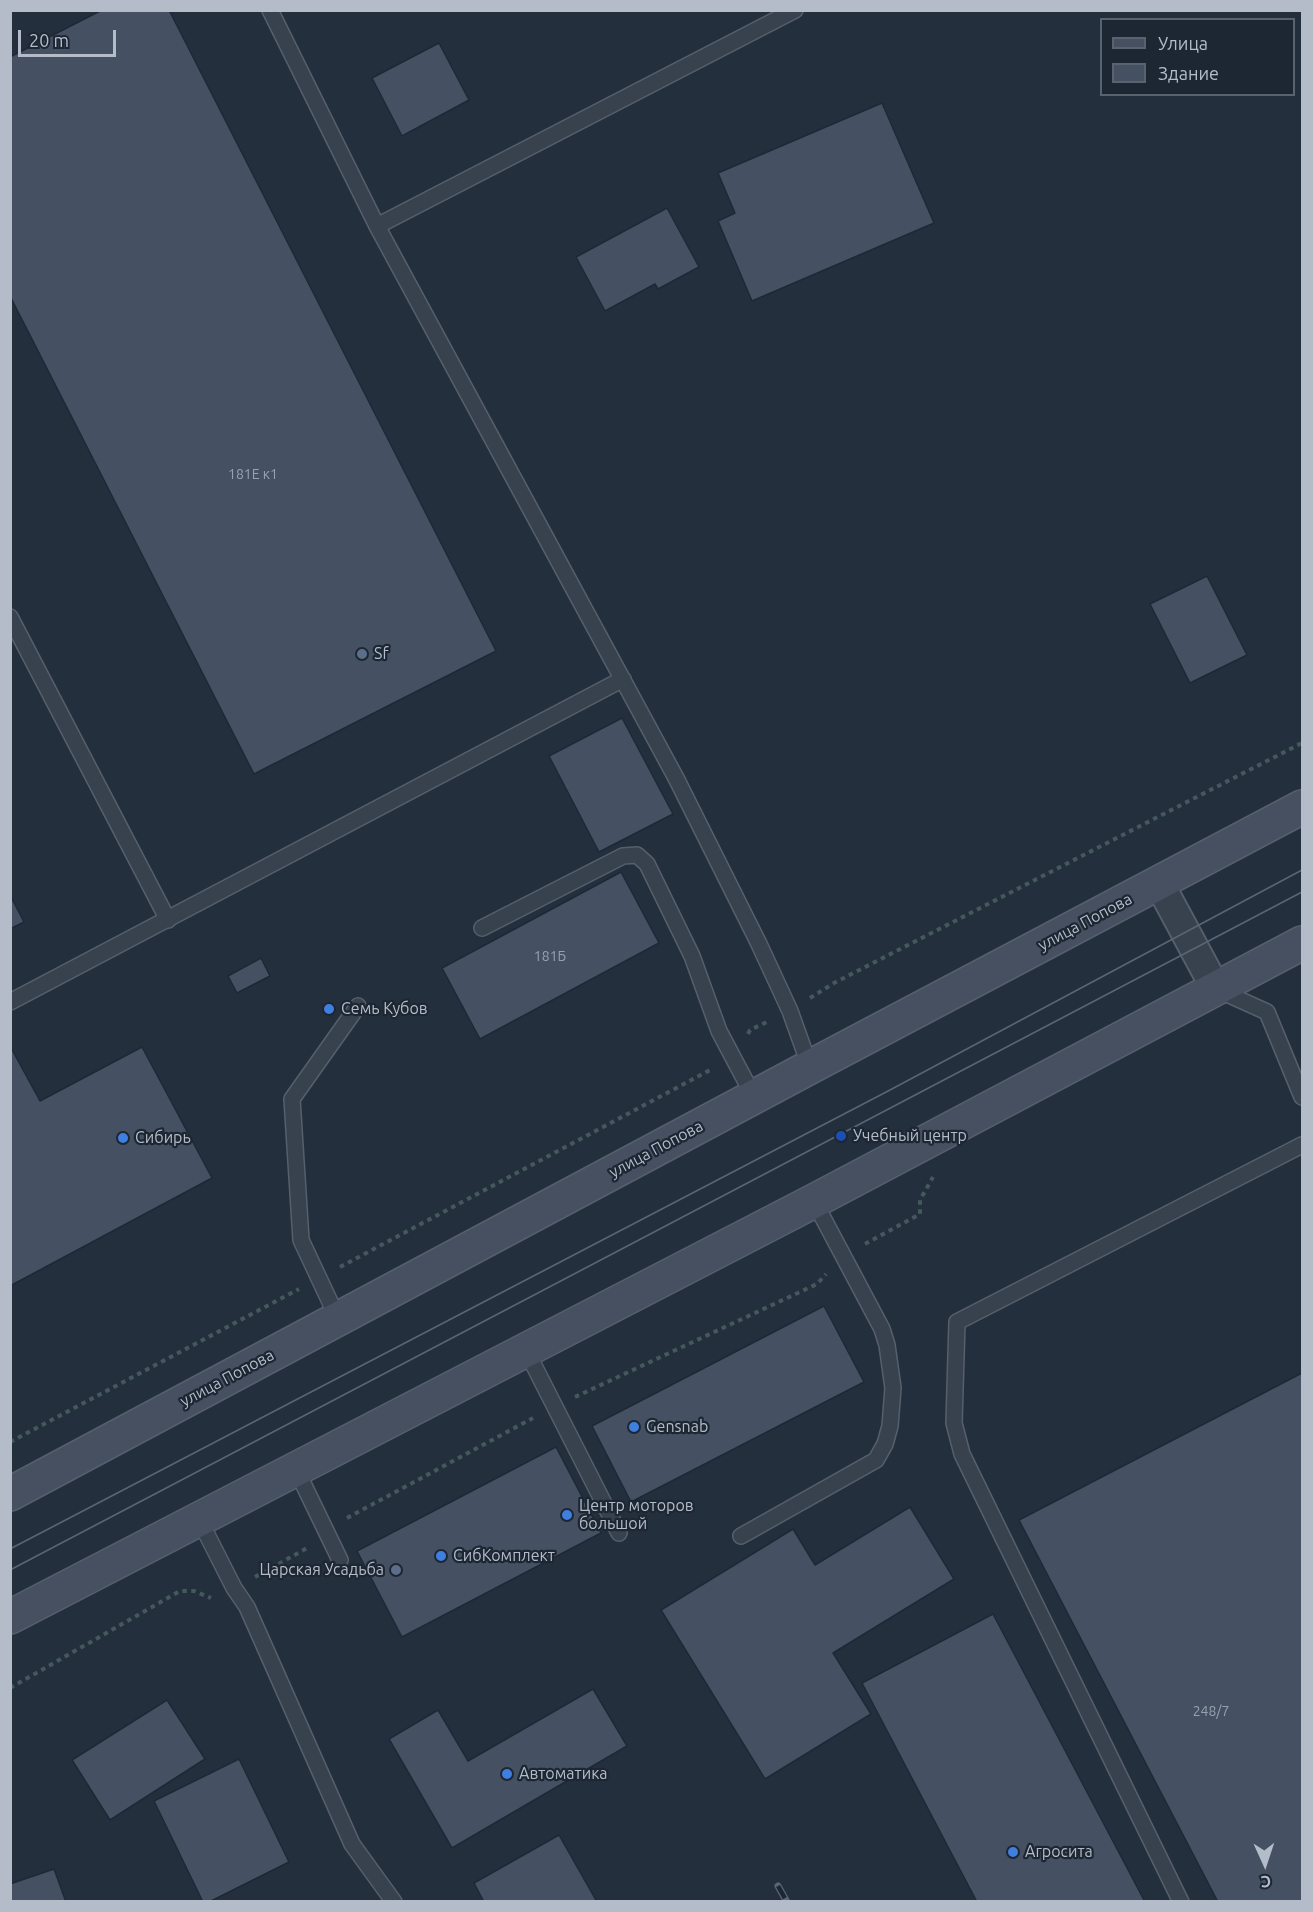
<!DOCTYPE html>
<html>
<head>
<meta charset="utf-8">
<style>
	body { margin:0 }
	#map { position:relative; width:1313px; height:1912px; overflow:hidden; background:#242f3e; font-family:Ubuntu,sans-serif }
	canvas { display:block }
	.frame { position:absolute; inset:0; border:12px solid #b4bcc9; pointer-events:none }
	.legend { position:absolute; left:1100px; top:18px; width:195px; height:78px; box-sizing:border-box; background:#1d2633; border:2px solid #59626f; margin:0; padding:8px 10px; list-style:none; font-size:18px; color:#b4bcc9 }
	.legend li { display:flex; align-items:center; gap:12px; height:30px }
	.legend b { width:30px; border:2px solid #59626f }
	.north { position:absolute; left:1235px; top:1834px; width:60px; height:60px; -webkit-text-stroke:4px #1d2633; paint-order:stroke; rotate:177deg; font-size:16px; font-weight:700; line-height:24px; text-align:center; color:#b4bcc9 }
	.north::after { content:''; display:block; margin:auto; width:21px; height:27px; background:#b4bcc9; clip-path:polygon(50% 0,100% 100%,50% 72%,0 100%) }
	.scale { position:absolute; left:18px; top:30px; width:98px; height:27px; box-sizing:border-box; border:3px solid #b4bcc9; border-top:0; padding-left:8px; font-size:18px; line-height:21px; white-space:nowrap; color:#b4bcc9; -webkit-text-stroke:4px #1d2633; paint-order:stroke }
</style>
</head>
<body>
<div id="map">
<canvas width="1313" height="1912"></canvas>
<div class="frame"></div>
<ul class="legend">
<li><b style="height:8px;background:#465061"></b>Улица</li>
<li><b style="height:16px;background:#455162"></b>Здание</li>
</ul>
<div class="north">С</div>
<div class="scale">20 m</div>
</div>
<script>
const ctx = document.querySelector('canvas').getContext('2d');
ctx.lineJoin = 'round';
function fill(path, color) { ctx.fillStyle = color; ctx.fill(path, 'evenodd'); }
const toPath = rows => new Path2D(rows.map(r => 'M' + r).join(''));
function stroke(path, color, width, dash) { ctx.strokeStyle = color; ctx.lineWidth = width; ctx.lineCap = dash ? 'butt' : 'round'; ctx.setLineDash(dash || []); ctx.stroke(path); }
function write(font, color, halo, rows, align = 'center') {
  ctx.font = font + ' Ubuntu,sans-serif'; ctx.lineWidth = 4.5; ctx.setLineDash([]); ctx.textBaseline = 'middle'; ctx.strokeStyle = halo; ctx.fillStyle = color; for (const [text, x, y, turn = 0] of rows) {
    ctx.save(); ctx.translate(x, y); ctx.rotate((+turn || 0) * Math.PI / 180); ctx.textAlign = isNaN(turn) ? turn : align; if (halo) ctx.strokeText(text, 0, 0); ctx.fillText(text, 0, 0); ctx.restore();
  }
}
const building = toPath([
	[102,10,169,10,496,651,254,774,10,296,10,57,102,10],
	[439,43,469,100,402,136,372,78,439,43],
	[882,103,934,223,752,301,718,221,735,213,718,173,882,103],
	[667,208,699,267,658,289,655,284,605,311,576,257,667,208],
	[1207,576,1247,655,1190,683,1150,604,1207,576],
	[622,718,673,814,599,852,549,756,622,718],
	[621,872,659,943,480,1039,442,968,621,872],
	[10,895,24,922,10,929,10,895],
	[261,958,270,976,237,993,228,976,261,958],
	[10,1046,40,1101,142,1047,212,1178,10,1286,10,1046],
	[824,1306,864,1382,631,1502,592,1426,824,1306],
	[1302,1373,1302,1902,1218,1902,1019,1520,1302,1373],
	[556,1447,601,1533,402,1637,357,1551,556,1447],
	[910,1507,954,1579,833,1653,871,1714,765,1779,661,1610,793,1529,815,1565,910,1507],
	[993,1614,1145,1902,977,1902,862,1683,993,1614],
	[593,1689,627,1746,452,1848,389,1739,438,1710,468,1761,593,1689],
	[167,1700,205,1759,110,1820,72,1760,167,1700],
	[239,1759,289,1862,209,1902,203,1902,154,1801,239,1759],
	[559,1835,597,1902,484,1902,474,1883,559,1835],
	[54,1869,66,1902,10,1902,10,1884,54,1869]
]);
fill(building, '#455162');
stroke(building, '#1f2835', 1.5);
const service = toPath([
	[270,10,377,226,676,778,759,944,790,1011,810,1067],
	[377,226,795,10],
	[10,617,168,920],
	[482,928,623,856,637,855,647,864,692,956,719,1031,754,1097],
	[1216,989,1267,1012,1302,1097],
	[10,1002,623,679],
	[338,1319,301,1240,292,1099,358,1006],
	[526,1350,619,1533],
	[296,1469,340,1560],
	[199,1519,234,1588,247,1607,352,1844,394,1902],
	[741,1536,876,1460,885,1444,890,1426,893,1388,887,1345,882,1329,814,1201],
	[1181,1902,962,1454,954,1423,957,1322,1302,1145]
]);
const minor = toPath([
	[1159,883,1216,989]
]);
const secondary = toPath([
	[10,1494,810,1067,1302,807],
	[10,1617,814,1201,1302,943]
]);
stroke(service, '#565f6c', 18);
stroke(minor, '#565f6c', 32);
stroke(secondary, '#565f6c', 36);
stroke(toPath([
	[810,998,834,983,1302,743],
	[748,1034,750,1030,769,1021],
	[865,1244,920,1214,920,1200,933,1177],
	[340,1267,712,1069],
	[575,1397,817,1284,826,1274],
	[10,1442,299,1289],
	[347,1518,533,1418],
	[255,1577,309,1547],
	[10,1688,180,1591,194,1591,211,1598]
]), '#44595c', 4, [4.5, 4.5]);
stroke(service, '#38414e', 15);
stroke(minor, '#38414e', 28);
stroke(secondary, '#465061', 33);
stroke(toPath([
	[10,1549,890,1090,1302,870],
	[10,1570,1302,892]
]), '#5a6575', 1.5);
const rail = toPath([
	[778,1886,787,1902]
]);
stroke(rail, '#5a6575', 7);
stroke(rail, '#1d2633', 4.5, [14]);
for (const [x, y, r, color] of [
	[362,654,6,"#5c6f8a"],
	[329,1009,6,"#3f7fe0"],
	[841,1136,6,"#1a4fb4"],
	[123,1138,6,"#3f7fe0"],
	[634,1427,6,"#3f7fe0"],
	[567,1515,6,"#3f7fe0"],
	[441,1556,6,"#3f7fe0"],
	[396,1570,6,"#5c6f8a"],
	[507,1774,6,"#3f7fe0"],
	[1013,1852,6,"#3f7fe0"]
]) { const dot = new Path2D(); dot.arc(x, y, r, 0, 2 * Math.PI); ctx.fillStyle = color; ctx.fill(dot); stroke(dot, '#1d2633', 2); }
write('14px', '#98a1af', null, [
	["181Е к1",253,474],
	["181Б",550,956],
	["248/7",1211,1711]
]);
write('16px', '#b4bcc9', '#1d2633', [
	["Sf",374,654],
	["Семь Кубов",341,1009],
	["Учебный центр",853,1136],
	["Сибирь",135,1138],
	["Gensnab",646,1427],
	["Центр моторов",579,1506],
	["большой",579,1524],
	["СибКомплект",453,1556],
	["Царская Усадьба",384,1570,"right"],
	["Автоматика",519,1774],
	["Агросита",1025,1852]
], 'left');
write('16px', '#b4bcc9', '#1d2633', [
	["улица Попова",1085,922,-28],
	["улица Попова",656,1149,-28],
	["улица Попова",227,1378,-28]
]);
</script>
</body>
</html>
